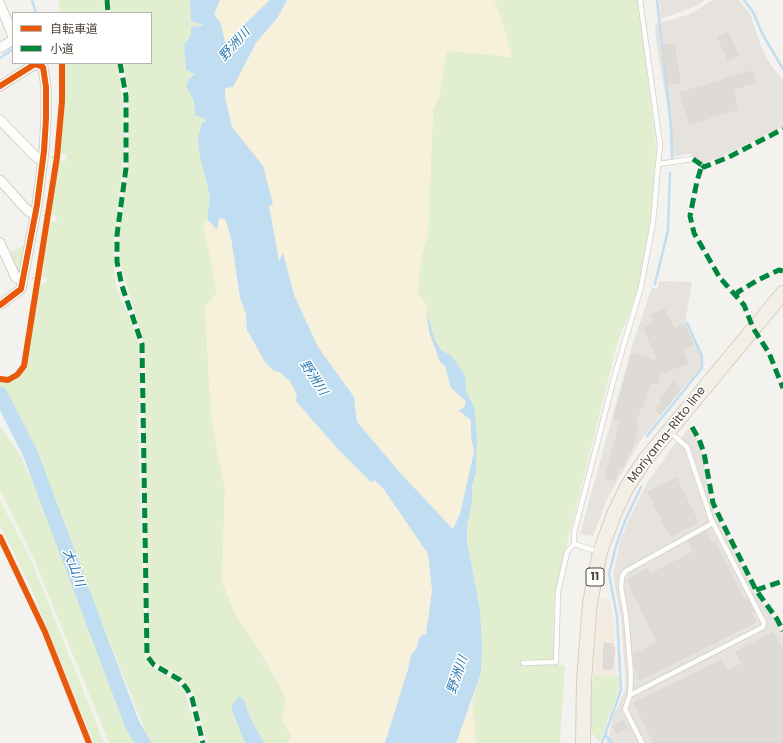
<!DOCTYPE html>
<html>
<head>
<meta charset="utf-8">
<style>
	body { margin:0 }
	#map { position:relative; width:783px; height:743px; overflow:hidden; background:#f4f2ee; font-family:Poppins,"Noto Sans JP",sans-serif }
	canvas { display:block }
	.legend { position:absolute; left:12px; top:12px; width:140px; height:52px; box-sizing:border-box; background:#fff; border:1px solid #b7b4b0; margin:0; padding:5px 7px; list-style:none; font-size:12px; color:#4b4439 }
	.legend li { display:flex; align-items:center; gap:8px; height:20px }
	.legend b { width:20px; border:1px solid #b7b4b0 }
</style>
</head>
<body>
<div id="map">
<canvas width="783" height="743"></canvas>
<ul class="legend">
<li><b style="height:5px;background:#e8590c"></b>自転車道</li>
<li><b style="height:5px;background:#00873e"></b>小道</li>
</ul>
</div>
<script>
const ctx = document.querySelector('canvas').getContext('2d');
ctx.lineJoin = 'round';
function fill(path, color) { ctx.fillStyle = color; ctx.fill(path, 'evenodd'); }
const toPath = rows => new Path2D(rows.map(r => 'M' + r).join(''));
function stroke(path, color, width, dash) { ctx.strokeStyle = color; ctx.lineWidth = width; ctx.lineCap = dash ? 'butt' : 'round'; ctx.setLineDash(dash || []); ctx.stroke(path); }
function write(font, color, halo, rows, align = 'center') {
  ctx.font = font + ' Poppins,"Noto Sans JP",sans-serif'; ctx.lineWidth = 3; ctx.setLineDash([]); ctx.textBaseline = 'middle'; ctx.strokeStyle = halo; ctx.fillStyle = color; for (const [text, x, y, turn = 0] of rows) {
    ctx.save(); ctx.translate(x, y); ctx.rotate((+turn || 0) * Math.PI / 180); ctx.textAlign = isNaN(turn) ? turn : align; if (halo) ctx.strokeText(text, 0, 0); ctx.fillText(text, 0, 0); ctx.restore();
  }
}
fill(toPath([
	[600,598,610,600,613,618,617,676,593,676]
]), '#f3ebdf');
fill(toPath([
	[659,0,705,0,696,6,661,19],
	[713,0,739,0,750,14,762,49,771,65,783,80,783,126,727,154,705,163,690,154,673,156,667,104,657,48,655,24,688,15],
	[659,281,692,282,685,323,701,355,701,366,697,373,686,384,640,441,608,497,593,536,580,534,632,346,652,288,658,288],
	[690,428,697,438,702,454,709,493,716,518,728,537,755,593,774,618,783,636,783,743,606,743,607,736,609,736,613,717,626,688,621,619,613,575,620,542,629,519,646,485,673,446]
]), '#e6e2de');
fill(toPath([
	[58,0,103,0,106,13,60,13],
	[110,0,190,0,191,21,203,24,184,44,186,70,196,74,186,86,194,101,195,115,207,120,200,157,210,196,207,219,203,224,217,292,205,307,211,416,225,491,222,582,286,698,282,719,292,737,288,743,264,743,250,717,243,698,231,708,245,743,207,743,194,695,187,683,176,673,158,664,150,657,148,651,144,437,146,364,142,337,120,262,119,230,128,170,129,95,123,63,151,63,151,13,111,13],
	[494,0,638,0,656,145,650,232,641,284,617,344,556,589,554,611,553,665,565,665,560,743,476,743,472,702,481,673,482,645,480,610,467,541,467,526,472,502,472,485,476,473,477,438,475,409,465,391,465,375,452,356,441,350,435,340,426,310,428,309,417,292,422,254,428,235,433,110,439,97,447,50,512,57,502,21],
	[64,63,117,63,118,66,123,107,124,155,114,239,114,265,116,286,139,342,141,359,138,424,145,658,151,667,175,681,184,690,200,743,150,743,73,550,0,406,0,382,15,381,23,371,26,362,40,283,45,284,48,278,42,277,50,221,56,222,57,216,51,215,58,161,65,161,67,155,60,153],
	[26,244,19,278,9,253],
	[0,426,20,455,83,590,147,743,109,743,36,564,0,490],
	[0,500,34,567,104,743,94,743,28,581,0,525],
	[593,676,617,676,619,678,619,690,600,742,589,730]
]), '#e1eecf');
fill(toPath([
	[220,0,270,0,225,43,221,24,214,14],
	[287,0,494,0,502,21,512,57,447,51,439,97,433,110,428,235,422,254,417,292,429,309,426,310,429,332,445,366,451,388,460,397,466,401,464,407,459,411,471,420,471,436,474,452,460,514,453,529,402,475,357,422,354,397,318,347,294,295,283,254,279,262,269,206,273,205,263,166,232,127,225,97,225,87,233,87,256,43,278,17],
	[219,218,225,218,231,237,240,298,246,314,247,330,265,362,274,371,279,372,290,381,297,395,296,401,372,483,374,480,383,488,428,554,432,591,426,634,420,636,416,649,411,655,408,669,385,743,288,743,292,737,282,720,286,698,267,660,236,617,222,582,225,491,211,416,205,307,217,292,203,224,207,219,217,230],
	[472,702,476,743,456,743]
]), '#f7f0da');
fill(toPath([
	[190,0,220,0,214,14,221,24,225,43,270,0,287,0,278,17,256,43,233,87,225,88,225,97,232,127,263,166,273,204,269,206,279,261,283,253,294,295,318,347,354,397,357,422,402,475,453,529,460,514,474,452,471,436,471,420,459,411,464,407,466,401,451,388,445,366,440,362,429,332,426,310,435,340,441,350,452,356,465,375,466,391,475,409,477,438,476,473,472,485,472,502,467,526,467,541,480,610,482,645,481,673,456,743,385,743,408,669,411,655,416,649,420,636,426,634,432,591,428,554,383,488,374,480,372,483,336,447,296,401,297,395,290,381,279,372,274,371,265,362,247,330,246,314,240,298,231,237,225,219,219,218,217,230,207,219,210,196,200,157,198,138,202,123,207,120,195,115,194,101,186,86,189,79,195,74,186,70,184,44,191,36,191,27,202,26,203,24,191,21],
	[238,697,243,698,250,717,264,743,245,743,231,708]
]), '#c0ddf1');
stroke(toPath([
	[32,0,36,13],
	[657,0,671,127,672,158],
	[744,0,753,12,763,35,783,69],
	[0,58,13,49],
	[655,284,668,230,670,173],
	[647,436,702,368,702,356,687,323],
	[605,734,612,743],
	[602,743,621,690,617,616,609,574,616,546,625,521,641,487]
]), '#c0ddf1', 2.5);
stroke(toPath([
	[0,394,30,453,132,724,143,743]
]), '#c0ddf1', 15);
const building = toPath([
	[728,33,738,55,728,60,718,37,728,33],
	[674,44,680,83,668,85,662,46,674,44],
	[752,71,755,82,732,90,738,109,690,124,680,93,752,71],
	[665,310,674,329,685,324,693,344,682,349,688,363,660,374,657,384,650,382,642,409,640,408,635,424,638,425,631,451,628,450,623,468,619,466,615,480,605,477,621,420,614,418,632,354,658,361,644,328,654,323,651,315,665,310],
	[673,382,681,389,660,415,655,410,662,401,660,399,673,382],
	[676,478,698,522,670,536,648,492,676,478],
	[706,532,712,544,715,542,745,601,748,599,754,612,751,613,756,622,640,680,636,670,634,654,658,643,627,580,648,569,650,574,694,552,688,541,706,532],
	[773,633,783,652,783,743,654,743,634,703,721,660,726,671,742,664,736,652,773,633],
	[604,643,613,644,613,647,615,647,612,669,603,669,604,643],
	[623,721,627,728,616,733,613,727,623,721]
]);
fill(building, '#dedbd6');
stroke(building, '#dcd9d4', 1);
const lane = toPath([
	[658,164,693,159],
	[599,552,574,544,574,533,614,378,641,287,653,222,660,144,640,0],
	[523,663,556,662,558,592,567,552,574,544],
	[630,695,631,675,626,616,621,587,622,576,626,571,713,523],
	[642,743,625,709,630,695,763,627,764,623,711,519,687,447,670,432]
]);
const street = toPath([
	[0,4,13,36],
	[0,48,13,40],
	[0,86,35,64,43,67,46,87,46,119,44,151,37,205,21,289,0,305],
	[0,120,37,158,43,160],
	[0,180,27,210,35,215],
	[0,243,16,278,22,279]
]);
const primary = toPath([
	[583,743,584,680,590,603,600,552,614,514,627,487,644,461,783,293]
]);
stroke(lane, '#d2d0cb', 6);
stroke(street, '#d2d0cb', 11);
stroke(primary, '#d6cebb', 16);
stroke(toPath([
	[51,157,57,157],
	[43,215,49,216],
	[32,278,38,279]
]), '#d3d2cc', 1.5, [2, 2]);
stroke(lane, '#fdfdfc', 4.5);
stroke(street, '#fdfdfc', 9);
stroke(primary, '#f2efe6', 14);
stroke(toPath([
	[107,0,108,13],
	[120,63,126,96,126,168,117,235,117,262,122,286,142,344,147,656,154,665,180,680,187,689,192,698,203,743],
	[693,159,702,165,697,181,690,216,694,233,720,278,744,305,753,328,769,353,783,388],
	[702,165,704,167,729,157,783,129],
	[736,296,738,292,758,280,779,270,783,271],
	[692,427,699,439,704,453,713,503,720,518,756,590,777,619,783,631],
	[756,590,783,581]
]), '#00873e', 5, [10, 5]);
stroke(toPath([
	[0,86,35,64,43,67,46,87,46,119,44,151,37,205,21,289,0,305],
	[0,379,8,380,17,375,24,366,57,157,62,101,62,63],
	[0,537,45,632,89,743]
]), '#e8590c', 6);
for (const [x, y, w] of [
	[595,577,18]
]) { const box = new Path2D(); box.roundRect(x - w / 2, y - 9, w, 18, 3); ctx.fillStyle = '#fff'; ctx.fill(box); stroke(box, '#4b4439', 1); }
write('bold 11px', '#4b4439', null, [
	["11",595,577]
]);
write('12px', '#4b4439', '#fff', [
	["Moriyama-Ritto line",667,435,-52]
]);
write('italic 13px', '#2e7ab2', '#fff', [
	["野洲川",235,45,-48],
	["野洲川",313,378,57],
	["大山川",73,568,69],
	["野洲川",458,675,-71]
]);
</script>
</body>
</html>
